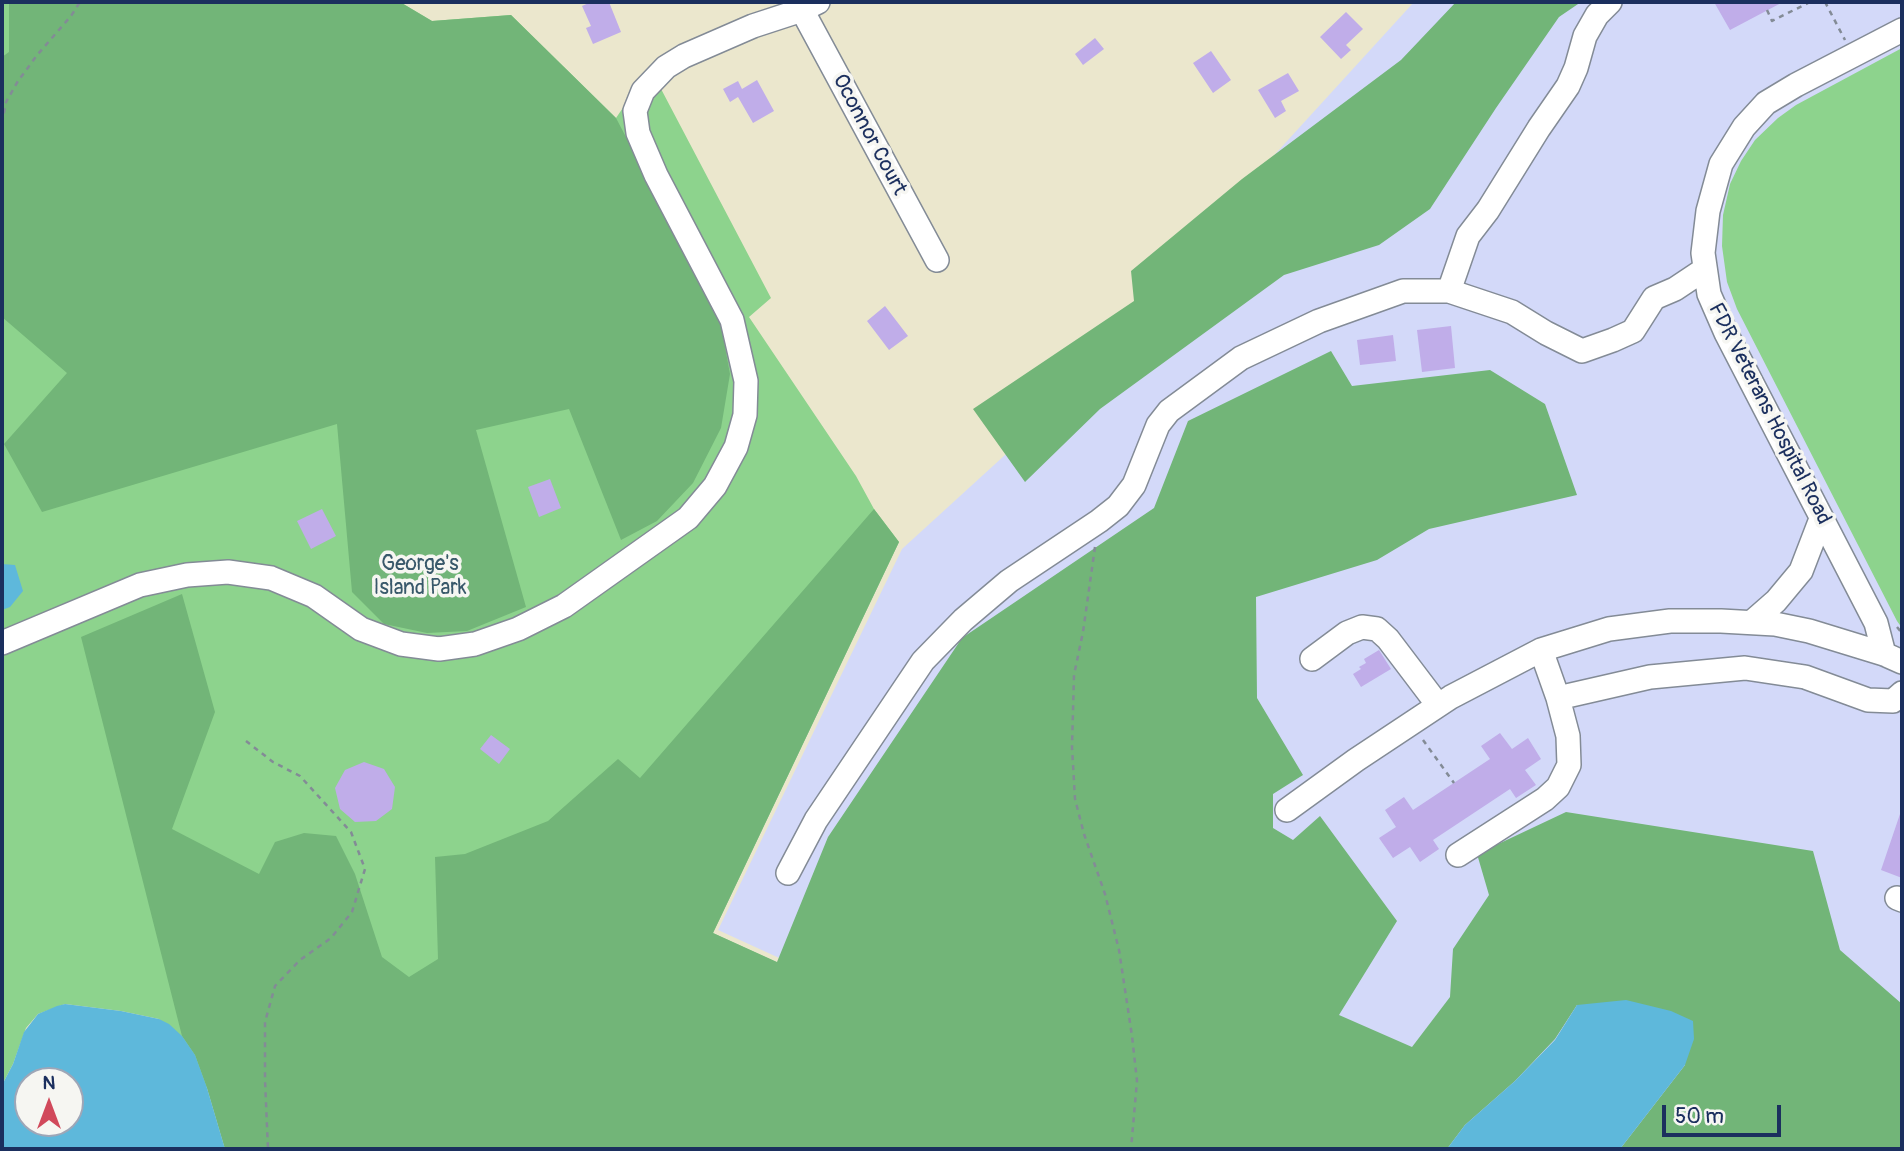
<!DOCTYPE html>
<html>
<head>
<meta charset="utf-8">
<style>
	body { margin:0 }
	#map { position:relative; width:1904px; height:1151px; overflow:hidden; background:#ebe7cd; font-family:Pangolin,sans-serif }
	canvas { display:block }
	.frame { position:absolute; inset:0; border:4px solid #1b2f5e; pointer-events:none }
	.north { position:absolute; left:14px; top:1067px; width:70px; height:70px; box-sizing:border-box; background:#f6f6f2; border:2px solid #9ea6b7; border-radius:50%; rotate:0deg; font-size:19px; font-weight:700; line-height:28px; text-align:center; color:#1b2f5e }
	.north::after { content:''; display:block; margin:auto; width:24px; height:32px; background:#d1495b; clip-path:polygon(50% 0,100% 100%,50% 72%,0 100%) }
	.scale { position:absolute; left:1662px; top:1105px; width:119px; height:32px; box-sizing:border-box; border:4px solid #1b2f5e; border-top:0; padding-left:9px; font-size:21px; line-height:24px; white-space:nowrap; color:#1b2f5e; -webkit-text-stroke:5px #f6f6f2; paint-order:stroke }
</style>
</head>
<body>
<div id="map">
<canvas width="1904" height="1151"></canvas>
<div class="frame"></div>
<div class="north">N</div>
<div class="scale">50 m</div>
</div>
<script>
const ctx = document.querySelector('canvas').getContext('2d');
ctx.lineJoin = 'round';
function fill(path, color) { ctx.fillStyle = color; ctx.fill(path, 'evenodd'); }
const toPath = rows => new Path2D(rows.map(r => 'M' + r).join(''));
function stroke(path, color, width, dash) { ctx.strokeStyle = color; ctx.lineWidth = width; ctx.lineCap = dash ? 'butt' : 'round'; ctx.setLineDash(dash || []); ctx.stroke(path); }
function write(font, color, halo, rows, align = 'center') {
  ctx.font = font + ' Pangolin,sans-serif'; ctx.lineWidth = 7; ctx.setLineDash([]); ctx.textBaseline = 'middle'; ctx.strokeStyle = halo; ctx.fillStyle = color; for (const [text, x, y, turn = 0] of rows) {
    ctx.save(); ctx.translate(x, y); ctx.rotate((+turn || 0) * Math.PI / 180); ctx.textAlign = isNaN(turn) ? turn : align; if (halo) ctx.strokeText(text, 0, 0); ctx.fillText(text, 0, 0); ctx.restore();
  }
}
fill(toPath([
	[1414,2,1902,2,1902,1149,1105,1149,1116,1112,718,930,902,549,1005,455,1035,404,1246,186]
]), '#d3d9f9');
fill(toPath([
	[2,2,400,2,432,21,511,15,616,118,650,68,771,298,749,317,856,476,874,509,899,542,713,933,1109,1115,225,1149,207,1088,159,1019,121,1011,65,1004,38,1014,26,1028,13,1064,2,1085],
	[1902,48,1902,628,1897,621,1737,309,1727,282,1722,246,1723,215,1730,184,1741,161,1755,140,1778,118,1796,105]
]), '#8dd38d');
fill(toPath([
	[9,2,400,2,432,21,511,15,616,118,693,265,721,325,730,374,721,428,693,483,657,521,621,540,569,409,476,430,526,607,467,631,427,633,384,624,352,592,337,424,42,512,4,444,67,373,2,317,2,57,9,52],
	[1456,2,1581,2,1559,17,1496,108,1430,209,1379,245,1284,275,1100,409,1025,482,973,409,1134,301,1131,271,1242,179,1401,60],
	[1331,351,1352,386,1490,370,1545,404,1577,495,1429,529,1377,560,1256,597,1257,698,1303,775,1273,794,1273,828,1293,840,1320,816,1397,921,1339,1015,1412,1047,1450,997,1453,949,1489,895,1477,854,1566,812,1813,851,1840,950,1902,1004,1902,1149,1620,1149,1685,1065,1577,1005,1555,1039,1515,1081,1465,1125,1447,1149,225,1149,207,1088,195,1055,182,1036,81,637,182,594,215,712,172,829,259,874,275,842,304,833,336,836,355,874,382,957,409,977,438,959,435,857,465,854,548,821,618,759,640,778,874,509,899,542,713,933,777,962,828,837,962,638,1154,508,1188,421]
]), '#72b578');
fill(toPath([
	[2,564,15,565,23,591,10,607,2,610],
	[1626,1000,1671,1011,1693,1021,1694,1039,1685,1065,1620,1149,1447,1149,1465,1125,1515,1081,1555,1040,1577,1005],
	[65,1004,121,1011,159,1019,169,1024,182,1036,195,1055,207,1088,225,1149,2,1149,2,1085,13,1064,24,1032,38,1014,57,1006],
	[28,1081,70,1081,70,1123,28,1123]
]), '#5eb8db');
fill(toPath([
	[591,2,609,2,621,32,593,44,586,28,591,26,582,6],
	[1714,2,1783,2,1730,30],
	[1346,12,1363,29,1346,45,1351,50,1341,59,1320,37],
	[1095,38,1104,49,1083,65,1075,54],
	[1211,51,1231,80,1213,93,1193,63],
	[1288,73,1299,91,1281,101,1286,111,1275,118,1258,90],
	[757,80,774,111,753,123,738,97,730,102,723,89,738,81,742,89],
	[885,306,908,336,889,350,867,321],
	[1451,326,1455,368,1422,372,1417,330],
	[1393,335,1396,361,1360,365,1357,340],
	[550,479,561,508,539,517,528,487],
	[322,509,336,536,311,549,297,521],
	[1379,650,1391,669,1361,687,1353,674,1361,669,1359,667,1366,663,1364,659],
	[1500,733,1512,749,1528,738,1541,759,1525,770,1536,785,1516,798,1510,789,1433,840,1439,849,1420,862,1410,847,1393,858,1379,838,1396,827,1385,810,1404,797,1413,810,1490,759,1481,746],
	[491,735,510,749,499,764,480,749],
	[364,762,384,769,395,787,392,809,376,821,355,822,340,809,335,788,345,770],
	[1900,814,1902,814,1902,878,1881,870]
]), '#c0ade9');
const minor = toPath([
	[802,10,937,260],
	[1449,291,1468,236,1488,210,1539,128,1568,86,1576,68,1585,36,1597,15,1610,2],
	[1752,622,1776,601,1801,571,1821,519],
	[2,643,140,585,187,575,228,572,271,578,314,596,361,629,401,644,439,649,475,644,518,629,564,606,688,518,715,486,736,447,745,415,746,381,732,320,656,175,638,133,635,111,643,91,666,67,684,56,753,26,802,10,818,2],
	[1541,650,1558,698,1650,677,1745,668,1805,677,1868,700,1893,701,1902,693],
	[1884,654,1876,623,1726,333,1709,294,1703,253,1708,211,1721,164,1744,127,1766,103,1796,85,1902,30],
	[1312,659,1347,633,1362,627,1377,629,1388,639,1438,705],
	[1287,810,1356,760,1451,697,1541,650,1609,629,1670,621,1721,621,1775,624,1809,631,1884,654,1902,662],
	[1458,855,1545,799,1558,787,1569,765,1568,736,1558,698],
	[788,873,816,820,923,661,963,620,1009,581,1099,521,1118,506,1134,485,1158,425,1169,411,1241,358,1319,321,1403,291,1449,291,1512,312,1546,333,1582,351,1613,340,1633,331,1654,298,1675,289,1705,269],
	[1897,898,1902,900]
]);
stroke(minor, '#838b96', 26);
stroke(toPath([
	[1825,2,1845,40],
	[1767,10,1772,21,1810,2],
	[2,123,6,102,18,81,38,54,71,16,80,2],
	[1095,547,1083,632,1074,675,1072,747,1075,799,1084,834,1105,894,1119,950,1132,1036,1137,1081,1131,1149],
	[1897,627,1902,633],
	[1423,740,1454,783],
	[246,741,273,762,300,776,351,832,365,869,352,912,331,938,300,960,275,986,265,1022,265,1080,268,1149]
]), '#838b96', 2.5, [5, 5]);
stroke(minor, '#fff', 23);
write('21px', '#1b2f5e', '#f6f6f2', [
	["Oconnor Court",869,135,62],
	["FDR Veterans Hospital Road",1769,414,63]
]);
write('21px', '#38586a', '#f6f6f2', [
	["George's",420,565],
	["Island Park",420,589]
]);
</script>
</body>
</html>
